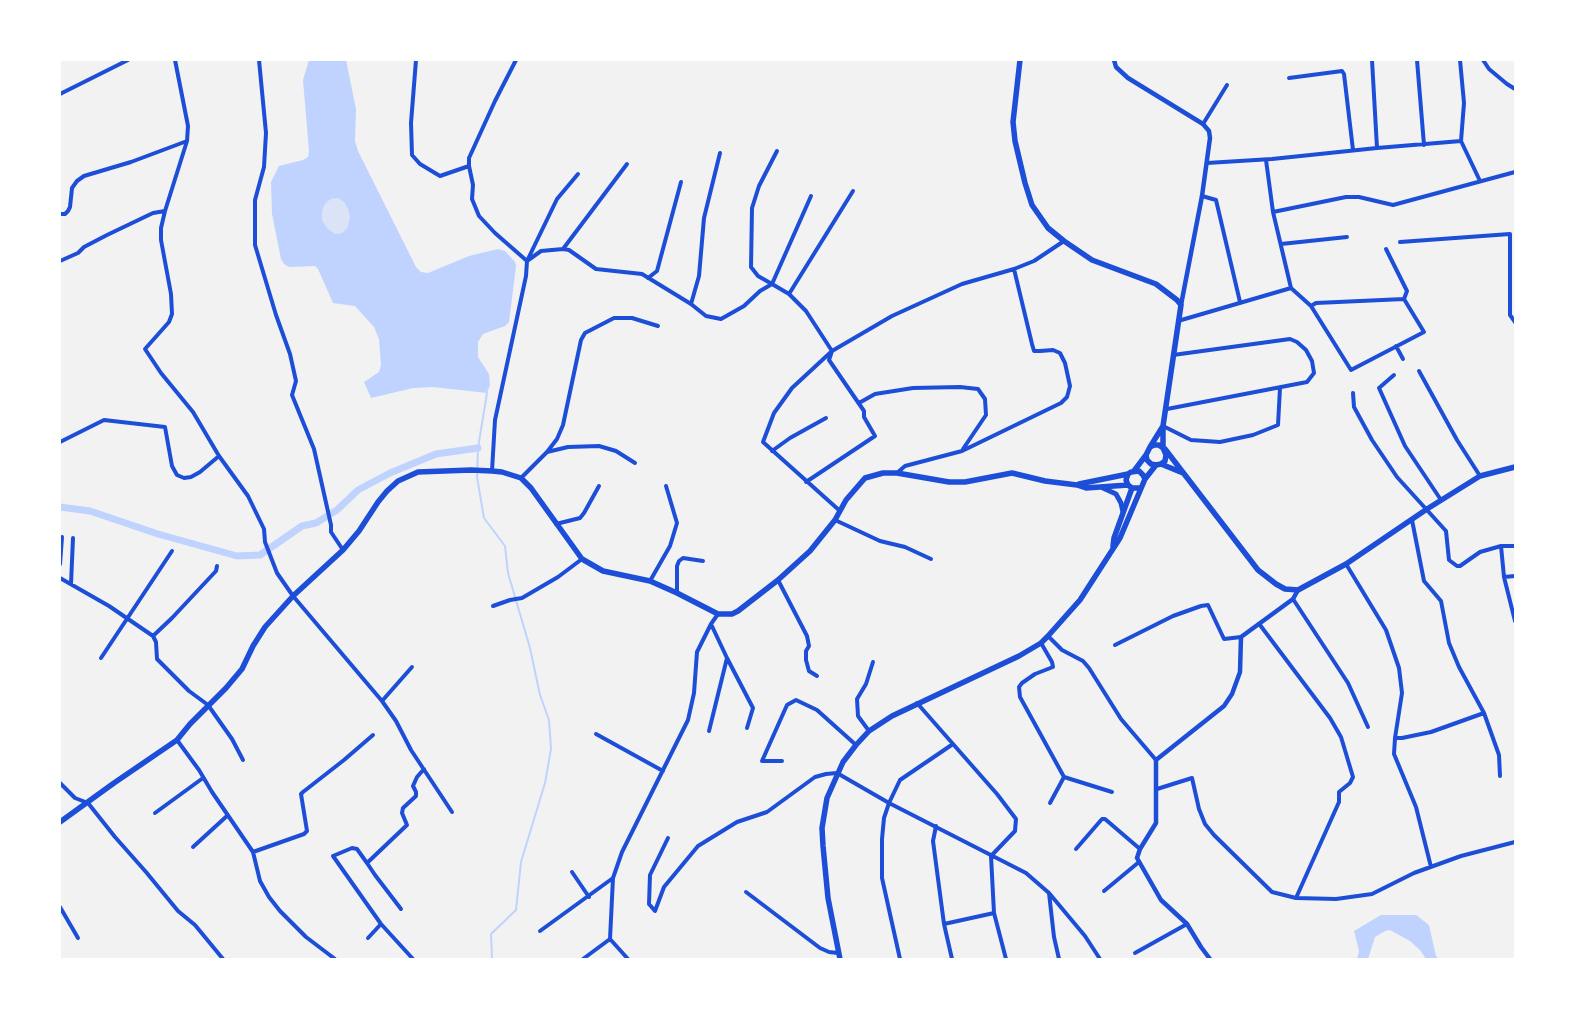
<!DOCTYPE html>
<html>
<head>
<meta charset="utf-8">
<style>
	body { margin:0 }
	#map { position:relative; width:1575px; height:1019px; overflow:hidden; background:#f2f2f2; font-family:"Roboto Condensed",sans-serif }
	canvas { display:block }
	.frame { position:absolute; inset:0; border:61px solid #fff; pointer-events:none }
</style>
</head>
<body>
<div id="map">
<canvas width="1575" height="1019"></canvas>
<div class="frame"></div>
</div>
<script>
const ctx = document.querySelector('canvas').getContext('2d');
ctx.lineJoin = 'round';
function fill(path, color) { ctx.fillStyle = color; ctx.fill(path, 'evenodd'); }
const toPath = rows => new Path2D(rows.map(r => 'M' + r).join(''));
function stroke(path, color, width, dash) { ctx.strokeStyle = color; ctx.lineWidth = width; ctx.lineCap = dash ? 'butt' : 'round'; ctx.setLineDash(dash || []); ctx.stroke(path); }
fill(toPath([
	[338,198,344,202,349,209,350,218,347,228,342,233,335,234,327,228,322,220,322,211,325,204,331,199]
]), '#dbe4f7');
fill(toPath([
	[309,60,346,60,356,109,355,141,358,151,416,267,421,272,428,273,469,256,498,249,505,251,515,262,516,266,509,322,505,326,483,334,478,342,478,357,489,374,490,385,487,393,433,387,413,388,371,398,364,382,379,372,381,365,379,339,374,327,355,306,333,303,318,269,315,266,289,267,284,264,281,259,272,214,271,182,279,166,303,160,308,157,309,151,303,80],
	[338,198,344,202,348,209,350,218,347,228,342,233,335,234,327,228,322,220,322,211,325,204,331,199],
	[1381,915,1416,915,1429,925,1436,956,1439,959,1426,959,1420,950,1410,941,1390,930,1385,931,1375,937,1368,959,1357,959,1359,951,1354,931]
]), '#bfd3fe');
stroke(toPath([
	[487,393,478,448,477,477,484,518,505,546,508,573,530,648,540,695,549,720,551,749,545,783,521,862,516,910,491,934,492,959]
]), '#bfd3fe', 2);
stroke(toPath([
	[60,507,90,511,158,534,237,556,260,555,302,526,316,523,337,510,358,490,390,473,436,454,478,448]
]), '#bfd3fe', 7);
stroke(toPath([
	[175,60,188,126,187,141,165,211,161,228,161,240,171,294,172,314,169,322,145,349,161,373,193,412,219,456,248,496,264,529,265,542,277,573,293,596,382,701,396,721,411,750,452,812],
	[259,60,266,133,264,167,255,200,255,245,276,315,290,354,296,381,292,395,314,449,331,525,331,532,343,550],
	[416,60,411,123,412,155,420,164,440,176,469,166,473,185,472,199,479,216,495,233,527,261,526,276,495,420,492,471],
	[1372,60,1377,148],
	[1417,60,1424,145],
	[1460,60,1464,103,1461,141,1480,181],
	[1483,60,1489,69,1507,84,1515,89],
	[1289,78,1342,71,1344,74,1353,150],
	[60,94,128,60],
	[1203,124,1227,85],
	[777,151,759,186,752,208,751,267,758,276,772,284,811,196],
	[1266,160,1273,212,1291,288,1311,306,1351,370,1424,332,1404,299,1316,303,1311,306],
	[1207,163,1272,159,1377,148,1461,141],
	[469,166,469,158,495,101,516,60],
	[1202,196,1216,200,1240,302],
	[1273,212,1346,197,1359,197,1393,205,1515,172],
	[60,214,65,214,68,211,70,207,72,188,77,181,84,176,131,162,187,141],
	[1400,242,1510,234,1510,315,1515,322],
	[1281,244,1347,237],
	[563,249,627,164],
	[1386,249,1407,291,1404,299],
	[60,261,78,253,84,247,107,235,153,213,165,211],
	[527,261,541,251,563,249,569,250,596,269,642,274,691,304,706,316,721,319,744,306,760,291,772,284,789,294,806,311,832,351,829,360,864,411,864,417,875,436,806,482],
	[527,261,557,199,578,174],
	[648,278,657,271,681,182],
	[789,294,853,191],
	[691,304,699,276,704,218,720,153],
	[1178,321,1291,288],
	[1396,346,1403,359],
	[1419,371,1457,440,1480,476],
	[1394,375,1379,388,1405,446,1441,500],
	[1353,393,1354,407,1372,440,1397,477,1446,531,1449,560,1457,566,1460,566,1480,552,1501,546,1515,546],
	[859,403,875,394,913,388,960,387,978,389,985,399,986,415,963,449],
	[1167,409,1307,382,1314,373,1312,361,1306,350,1297,342,1290,339,1173,355],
	[1163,426,1191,440,1220,442,1253,435,1278,425,1280,388],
	[60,442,104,420,165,427,172,466,177,475,184,478,191,477,200,472,219,456],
	[772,451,790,438,826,418],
	[547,452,568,447,599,446,616,451,635,463],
	[897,473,905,466,962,451,1061,403,1067,397,1070,386,1065,363,1060,353,1053,350,1040,351,1034,351,1032,344,1014,269],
	[521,478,547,452,557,439,563,425,581,340,585,333,614,318,632,318,658,326],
	[840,511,763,442,774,413,792,388,832,351,892,316,962,284,1014,269,1034,261,1064,241],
	[835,520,880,541,905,547,931,559],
	[1412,520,1424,581,1441,601,1449,643,1459,667,1484,713,1499,755,1500,776],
	[556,524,580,518,584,513,599,486],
	[1501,546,1504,577,1515,621],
	[60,564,62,537],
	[1346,564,1386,630,1399,668,1402,693,1395,738,1394,754,1416,807,1431,867],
	[1504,577,1515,576],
	[60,578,109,606,153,636,156,642,157,659,189,691,208,705,232,739,243,760],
	[778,580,807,636,809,646,806,651,806,660,809,671,817,676],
	[650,581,670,546,677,523,666,486],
	[71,584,73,538],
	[677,593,677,566,679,561,683,558,703,561],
	[1293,599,1348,683,1368,727],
	[493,606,510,600,522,598,558,577,582,559],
	[1260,625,1330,718,1341,737,1353,777,1350,783,1339,792,1339,802,1296,898],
	[153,636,172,618,216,571,217,566],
	[1048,636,1062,650,1083,661,1089,668,1121,719,1156,760],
	[1041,643,1052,662,1053,667,1035,674,1022,683,1019,687,1020,697,1064,777],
	[1115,645,1173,616,1201,606,1208,605,1224,639,1241,637],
	[101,658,172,551],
	[727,658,753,708,747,728],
	[382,701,412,667],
	[917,703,953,744],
	[709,731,727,658,711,624,718,614],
	[869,731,858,716,857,699,866,684,873,662],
	[596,734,663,771],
	[1395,738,1402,738,1431,732,1484,713],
	[177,740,199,770,212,792,253,852,260,881,269,897,280,911,306,937,335,959],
	[782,761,762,761,787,705,796,700,817,710,856,745],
	[60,783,75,798,88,803,115,837,146,872,178,911,195,925,223,959],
	[1157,789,1192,778,1199,809,1205,824,1214,835,1272,892,1296,898,1336,899,1372,894,1414,873,1461,856,1515,842],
	[1050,803,1064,777,1112,792],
	[155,813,203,778],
	[936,826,933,841,944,924,952,959],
	[668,838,650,875,649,904,655,911,664,887,698,846,737,822,767,812,815,777,826,774,837,773,889,803,1026,873,1049,893,1085,936,1100,959],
	[193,847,228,815],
	[1076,849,1102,819,1105,819,1140,849],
	[253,852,304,834,307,831,301,794,303,792,344,760,373,735],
	[367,863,375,875,401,909],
	[572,872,589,897],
	[1104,891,1139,862],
	[746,892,820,948,829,952,838,953],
	[1049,893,1054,937,1059,959],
	[60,907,78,938],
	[944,924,994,913],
	[540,931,613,878],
	[368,938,381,924],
	[1135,953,1187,924],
	[413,959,381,924,333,856,352,848,357,849,367,863,407,825,402,813,403,808,416,796,416,792,413,786,417,777,424,769],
	[583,959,610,939],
	[628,959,610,939,613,878,622,852,688,720,694,693,697,652,711,624],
	[900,959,882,878,882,839,884,818,889,803,900,780,953,744,997,794,1016,819,1015,831,991,856,994,913,1006,959]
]), '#1d4ed8', 4);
stroke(toPath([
	[1114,60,1116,67,1128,78,1203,124,1209,131,1210,138,1202,196,1181,305],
	[1210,959,1201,947,1187,924,1161,900,1137,858,1140,849,1156,823,1156,760,1224,706,1232,694,1240,672,1241,637,1293,599,1298,590]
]), '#1d4ed8', 4.5);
stroke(toPath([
	[1103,488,1116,494,1121,503,1123,512]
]), '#1d4ed8', 5);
stroke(toPath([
	[1020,60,1013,122,1015,141,1025,183,1032,205,1048,228,1064,241,1092,260,1156,284,1177,300,1181,305,1163,426,1163,448],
	[1150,447,1163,426],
	[1165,449,1258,570,1276,584,1285,589,1298,590,1346,564,1427,509,1480,476,1515,467],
	[1161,464,1183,473],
	[1134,471,1146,455],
	[1145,479,1156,465,1161,464,1165,461,1166,455,1163,448,1159,445,1154,445,1150,447,1146,455,1147,460,1151,464,1156,465],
	[1079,484,1128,474],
	[1113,546,1114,538,1132,488],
	[60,822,114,783,177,740,190,724,226,688,242,669,253,646,265,627,293,596,343,550,359,531,378,502,387,491,398,481,418,472,471,470,492,471,502,472,521,478,531,488,582,559,603,571,650,581,677,593,718,614,732,614,738,611,778,580,810,551,835,520,846,500,865,478,883,473,897,473,949,482,965,482,1012,473,1045,481,1077,485,1086,488,1128,485],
	[840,959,828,898,823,846,822,828,827,798,843,762,856,745,869,731,892,716,1019,656,1041,643,1048,636,1080,600,1120,538,1145,479,1143,475,1139,471,1131,472,1128,474,1126,480,1128,485,1132,488,1140,488]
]), '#1d4ed8', 5.5);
</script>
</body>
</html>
